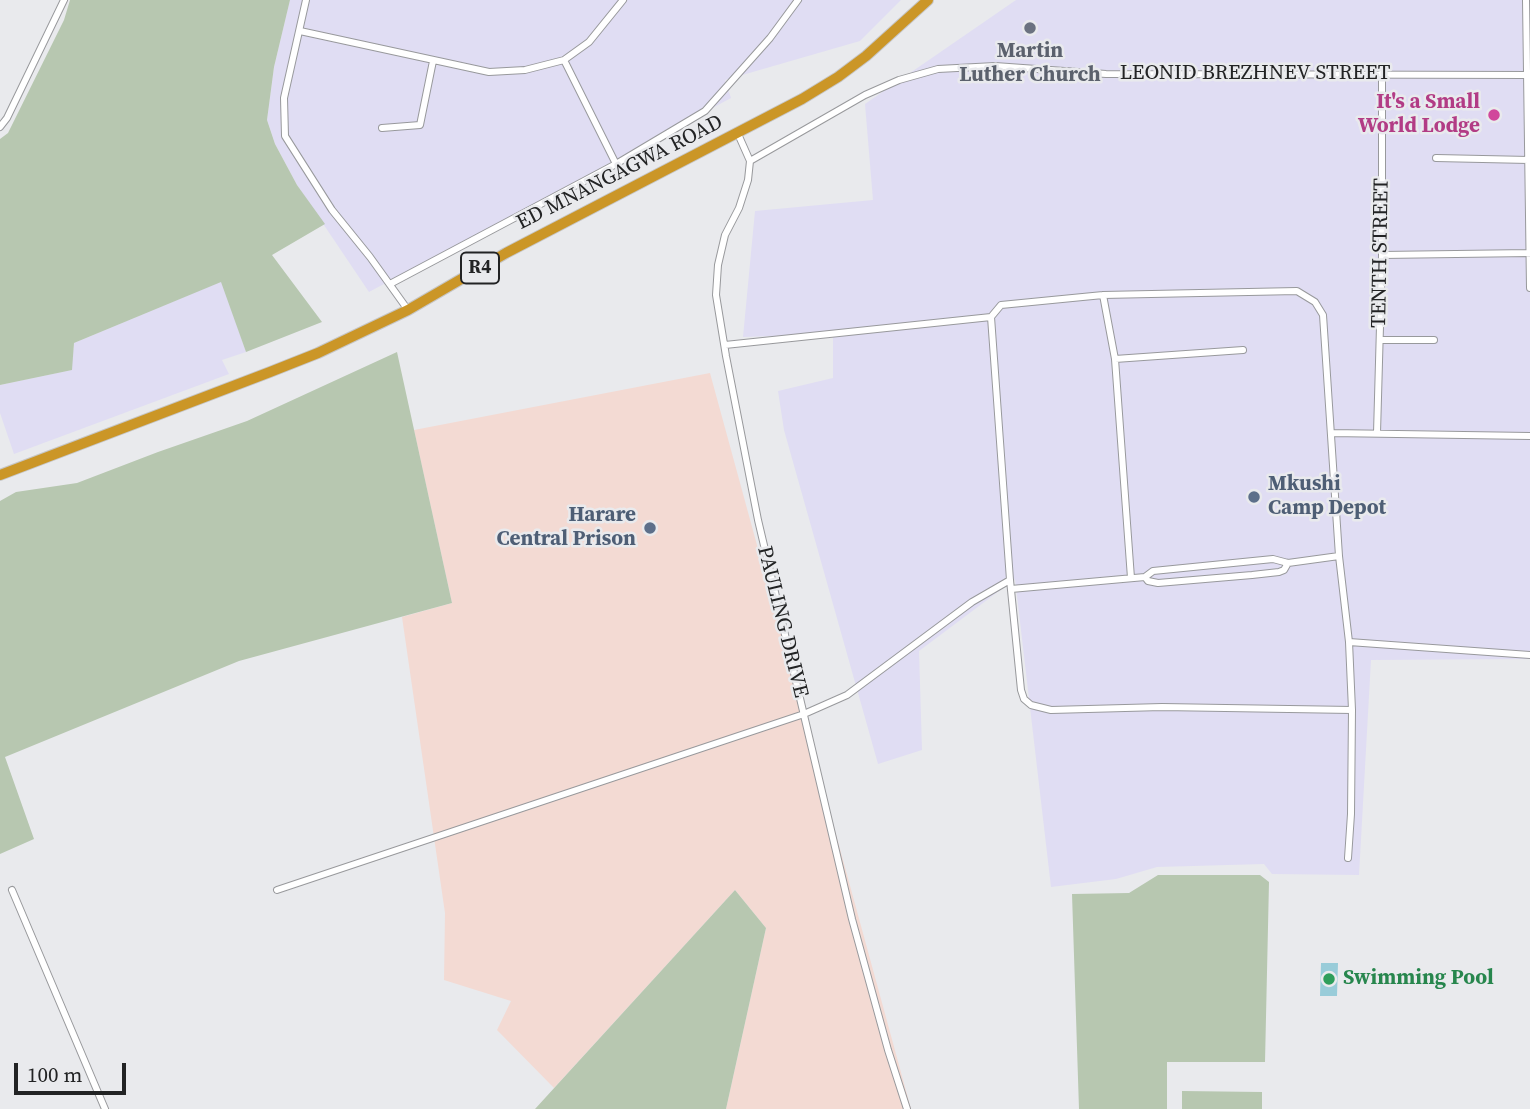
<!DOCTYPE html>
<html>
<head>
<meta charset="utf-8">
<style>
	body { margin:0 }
	#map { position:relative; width:1530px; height:1109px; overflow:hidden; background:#e9eaed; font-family:"Source Serif 4",serif }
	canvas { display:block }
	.scale { position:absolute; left:14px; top:1063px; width:112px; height:32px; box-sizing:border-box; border:4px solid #222324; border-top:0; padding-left:9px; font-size:21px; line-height:24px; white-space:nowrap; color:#222324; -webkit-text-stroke:5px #e9eaed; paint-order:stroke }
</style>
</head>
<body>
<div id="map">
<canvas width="1530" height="1109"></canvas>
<div class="scale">100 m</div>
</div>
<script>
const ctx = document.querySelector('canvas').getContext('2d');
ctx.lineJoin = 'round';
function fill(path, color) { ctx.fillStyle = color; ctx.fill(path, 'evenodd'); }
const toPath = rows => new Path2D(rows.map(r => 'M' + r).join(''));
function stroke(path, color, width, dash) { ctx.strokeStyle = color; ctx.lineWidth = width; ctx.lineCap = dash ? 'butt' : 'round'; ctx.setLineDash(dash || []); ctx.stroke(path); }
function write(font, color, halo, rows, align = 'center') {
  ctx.font = font + ' "Source Serif 4",serif'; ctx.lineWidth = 5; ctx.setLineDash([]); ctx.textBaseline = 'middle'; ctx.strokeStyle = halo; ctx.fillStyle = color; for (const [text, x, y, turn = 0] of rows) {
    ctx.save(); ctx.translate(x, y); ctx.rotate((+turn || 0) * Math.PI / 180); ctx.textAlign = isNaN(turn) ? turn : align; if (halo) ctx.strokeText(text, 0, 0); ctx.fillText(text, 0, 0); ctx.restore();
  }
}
fill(toPath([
	[290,0,901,0,860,41,725,80,731,98,369,292,297,185,275,144,267,120,274,67],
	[1016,0,1530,0,1530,659,1371,660,1359,875,1272,874,1264,864,1157,867,1116,879,1051,887,1015,579,919,651,922,750,878,764,784,430,778,391,833,378,833,334,743,337,755,211,873,200,865,104],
	[222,281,246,352,222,360,229,374,14,454,0,413,0,385,71,370,74,343]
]), '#e0ddf3');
fill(toPath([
	[710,373,911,1109,726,1109,766,928,735,890,554,1088,497,1030,511,1001,444,980,445,913,402,617,452,603,414,430]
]), '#f3dad3');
fill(toPath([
	[70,0,290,0,274,67,267,120,275,144,297,185,325,224,272,255,322,322,246,352,221,282,74,343,72,370,0,385,0,139,8,133,64,20],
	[397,352,452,603,239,661,5,757,34,839,0,854,0,501,16,492,77,483,158,452,247,421],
	[1158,875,1260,875,1269,882,1265,1062,1167,1062,1167,1109,1079,1109,1072,894,1129,893],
	[735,890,766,928,726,1109,535,1109],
	[1182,1091,1262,1092,1262,1109,1182,1109]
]), '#b7c7b0');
fill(toPath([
	[1321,963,1338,963,1337,996,1320,996]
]), '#99ccd9');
const street = toPath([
	[306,0,284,98,285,136,332,210,370,257,408,310],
	[1526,0,1530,288],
	[300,31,489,72,525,70,564,60,589,42,623,0],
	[564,60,616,164],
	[0,127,7,118,64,0],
	[382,128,420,125,433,61],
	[738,134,750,161,748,180,739,208,725,235,718,265,716,295,726,356,758,520,852,919,888,1050,907,1109],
	[1436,158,1529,160],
	[750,161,865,95,899,80,938,69,995,66,1106,74,1530,75],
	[1382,255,1530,253],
	[390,284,616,164,705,111,770,38,798,0],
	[1103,295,1115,359,1131,578],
	[991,317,1010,580,1021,690,1024,699,1031,705,1051,710,1162,707,1352,710],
	[1380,340,1434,340],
	[725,345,991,317,1001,305,1103,295,1297,291,1315,302,1323,315,1339,556,1349,642,1352,710,1351,814,1348,858],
	[1115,359,1243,350],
	[1331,433,1530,436],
	[1377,433,1382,255,1382,73],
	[1145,577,1148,581,1158,583,1252,575,1279,572,1284,570,1288,563],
	[1011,589,1145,577,1153,571,1273,559,1288,563,1339,556],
	[1349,642,1530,655],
	[12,890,105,1109],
	[277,890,804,714,847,695,972,602,1010,580]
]);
const highway = toPath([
	[0,475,270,372,318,353,408,310,506,253,802,99,838,77,866,56,928,0]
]);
stroke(street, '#98999c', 8);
stroke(highway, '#c6c6c6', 12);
stroke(street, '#fff', 6);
stroke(highway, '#cb9627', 10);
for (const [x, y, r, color] of [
	[1030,28,7,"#6b7280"],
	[1494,115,7,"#d1479c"],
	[1254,497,7,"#5c6f8a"],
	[650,528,7,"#5c6f8a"],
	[1329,979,7,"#2e9e5b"]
]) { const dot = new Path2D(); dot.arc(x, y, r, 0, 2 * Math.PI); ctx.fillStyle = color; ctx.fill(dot); stroke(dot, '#e9eaed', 2.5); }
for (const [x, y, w] of [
	[480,268,38]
]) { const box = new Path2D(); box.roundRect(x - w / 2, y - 15.5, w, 31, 5); ctx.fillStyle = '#e9eaed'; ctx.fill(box); stroke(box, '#222324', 2); }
write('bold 19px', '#222324', null, [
	["R4",480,268]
]);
write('bold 21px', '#5b616d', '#e9eaed', [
	["Martin",1030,52],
	["Luther Church",1030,76]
]);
write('21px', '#222324', '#e9eaed', [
	["LEONID BREZHNEV STREET",1255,74],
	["ED MNANGAGWA ROAD",620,173,-27],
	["TENTH STREET",1381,253,-89],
	["PAULING DRIVE",782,622,76]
]);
write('bold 21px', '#b23c85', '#e9eaed', [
	["It's a Small",1480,103],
	["World Lodge",1480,127]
], 'right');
write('bold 21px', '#4e5e75', '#e9eaed', [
	["Mkushi",1268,485],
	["Camp Depot",1268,509],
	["Harare",636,516,"right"],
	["Central Prison",636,540,"right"]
], 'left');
write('bold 21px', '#27864d', '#e9eaed', [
	["Swimming Pool",1343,979]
], 'left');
</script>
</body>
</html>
